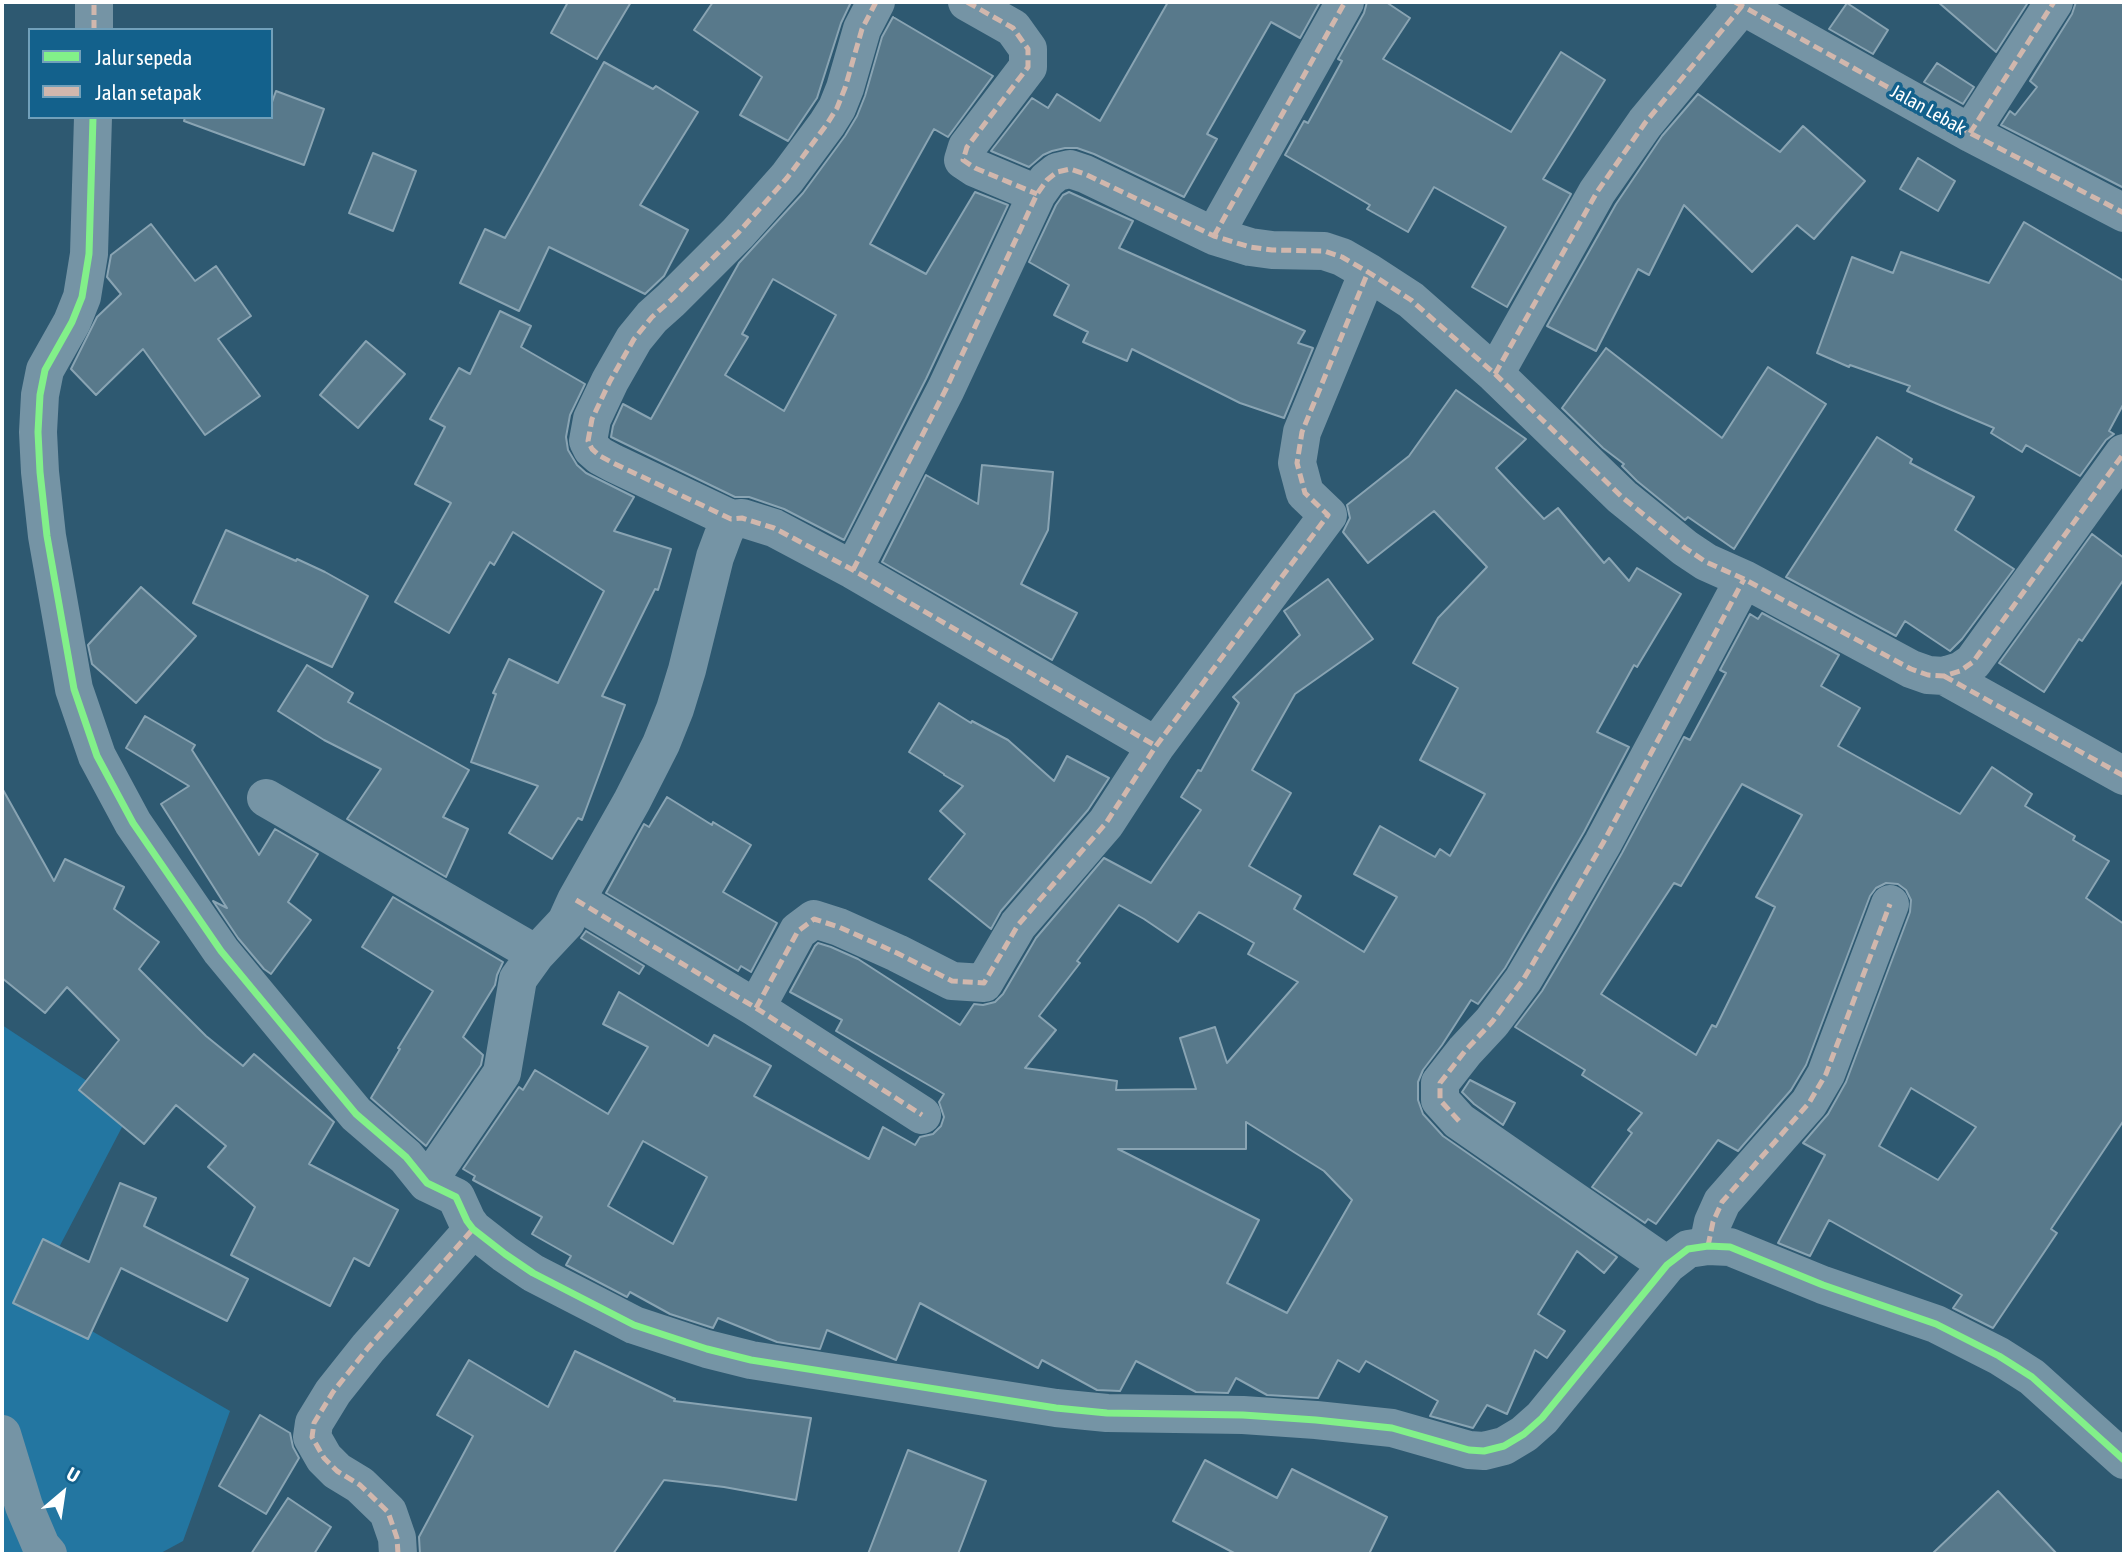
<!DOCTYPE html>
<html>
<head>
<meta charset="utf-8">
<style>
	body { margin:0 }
	#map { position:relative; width:2126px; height:1556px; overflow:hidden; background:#2e5971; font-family:"Asap Condensed",sans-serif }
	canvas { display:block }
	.frame { position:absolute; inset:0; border:4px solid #fff; pointer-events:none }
	.legend { position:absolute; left:28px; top:28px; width:245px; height:91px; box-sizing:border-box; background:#13618c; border:2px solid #71a0ba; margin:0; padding:9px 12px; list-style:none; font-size:21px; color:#fff }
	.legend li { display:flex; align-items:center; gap:14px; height:35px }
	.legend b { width:35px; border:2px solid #71a0ba }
	.north { position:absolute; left:28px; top:1458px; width:70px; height:70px; -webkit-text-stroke:5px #13618c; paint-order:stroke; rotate:29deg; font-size:19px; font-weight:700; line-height:28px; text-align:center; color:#fff }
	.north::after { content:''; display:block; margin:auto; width:24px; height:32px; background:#fff; clip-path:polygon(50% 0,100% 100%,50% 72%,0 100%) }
</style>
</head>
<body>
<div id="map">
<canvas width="2126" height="1556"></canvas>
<div class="frame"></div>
<ul class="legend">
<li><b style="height:9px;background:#82f089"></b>Jalur sepeda</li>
<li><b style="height:9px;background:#d1b7ad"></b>Jalan setapak</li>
</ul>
<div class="north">U</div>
</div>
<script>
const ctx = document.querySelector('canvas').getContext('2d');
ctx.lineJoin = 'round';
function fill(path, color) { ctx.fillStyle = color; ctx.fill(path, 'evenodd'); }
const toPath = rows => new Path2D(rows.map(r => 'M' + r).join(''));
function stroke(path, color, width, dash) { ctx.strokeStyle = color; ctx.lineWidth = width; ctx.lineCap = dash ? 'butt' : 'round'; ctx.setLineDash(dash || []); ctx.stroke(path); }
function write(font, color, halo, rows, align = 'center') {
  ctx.font = font + ' "Asap Condensed",sans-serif'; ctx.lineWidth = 7; ctx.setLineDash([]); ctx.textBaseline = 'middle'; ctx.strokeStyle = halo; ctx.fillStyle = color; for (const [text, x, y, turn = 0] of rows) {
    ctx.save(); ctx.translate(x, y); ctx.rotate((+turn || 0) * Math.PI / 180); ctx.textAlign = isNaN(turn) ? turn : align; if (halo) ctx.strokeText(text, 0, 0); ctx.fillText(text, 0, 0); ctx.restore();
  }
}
fill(toPath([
	[2,1025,131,1110,33,1297,230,1411,183,1541,159,1554,2,1554]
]), '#2376a1');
const building = toPath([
	[568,2,631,2,597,59,551,33,568,2],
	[713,2,851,2,841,23,817,98,788,141,740,115,762,77,694,30,713,2],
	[1168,2,1320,2,1300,38,1271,22,1207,134,1217,139,1184,197,1094,154,1077,148,1065,148,1052,151,1043,155,1029,167,991,151,1032,98,1048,108,1057,94,1100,121,1168,2],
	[1367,2,1386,2,1410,18,1383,59,1511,132,1561,52,1605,80,1543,179,1571,194,1507,307,1472,287,1506,227,1434,187,1408,232,1367,209,1370,205,1285,155,1304,121,1308,123,1342,61,1338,59,1364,13,1367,2],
	[1938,2,2024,2,2027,4,1996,52,1938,2],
	[2076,2,2124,2,2124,188,2001,125,2010,111,2015,115,2037,87,2030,81,2072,14,2076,2],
	[1847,3,1888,30,1873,54,1829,29,1847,3],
	[893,17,993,76,948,137,934,129,870,244,926,274,975,192,1008,205,926,379,844,540,784,509,749,497,735,497,611,437,613,426,623,404,651,419,739,263,803,193,845,136,857,116,865,96,882,37,893,17],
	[773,279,836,315,784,411,725,375,748,337,742,334,773,279],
	[604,62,653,89,656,86,698,112,640,205,688,230,664,276,645,294,549,247,519,311,460,283,485,229,505,238,604,62],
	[1937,63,1974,87,1963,104,1924,82,1937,63],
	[276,91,324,109,304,165,184,121,185,117,271,117,271,105,276,91],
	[1698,94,1780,152,1803,126,1865,181,1814,239,1797,225,1752,272,1684,205,1649,275,1638,269,1596,351,1547,326,1616,204,1662,136,1698,94],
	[373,153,416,171,393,231,349,213,373,153],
	[1918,158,1955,181,1938,211,1900,189,1918,158],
	[1069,192,1133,221,1119,248,1305,331,1298,343,1313,348,1284,418,1240,403,1132,349,1127,361,1083,342,1088,332,1054,315,1069,285,1029,262,1056,205,1063,195,1069,192],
	[2024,222,2124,281,2124,403,2109,431,2114,434,2106,440,2080,476,2026,445,2022,452,1991,433,1994,428,1907,391,1910,386,1850,365,1849,367,1817,353,1852,257,1893,273,1901,252,1989,283,2024,222],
	[151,224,195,281,216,266,251,316,218,339,260,396,205,435,143,349,96,395,71,369,97,317,121,294,107,277,111,255,151,224],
	[500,311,531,326,521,347,585,384,570,415,566,437,568,450,577,465,586,473,634,497,614,531,671,549,658,590,655,589,602,696,625,705,582,820,578,818,552,859,509,833,538,786,471,762,496,694,493,693,509,659,558,683,604,591,513,532,494,565,490,562,449,633,395,602,451,503,415,484,445,427,430,419,459,368,470,374,500,311],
	[366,341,405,374,358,428,320,395,366,341],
	[1606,348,1722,438,1768,367,1826,404,1734,549,1688,517,1685,520,1637,481,1622,466,1624,464,1603,448,1562,408,1606,348],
	[1456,390,1526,439,1496,468,1544,519,1558,508,1604,563,1609,558,1629,581,1637,568,1681,594,1637,667,1634,665,1597,732,1629,747,1584,832,1505,968,1478,1004,1471,1000,1442,1045,1423,1070,1418,1082,1418,1100,1423,1114,1443,1136,1617,1257,1604,1273,1577,1251,1538,1314,1565,1331,1547,1358,1535,1350,1507,1414,1487,1405,1473,1428,1430,1416,1438,1401,1366,1361,1359,1372,1338,1360,1318,1398,1267,1395,1236,1378,1228,1393,1196,1392,1136,1361,1120,1391,1097,1390,1042,1360,1038,1368,920,1303,896,1360,827,1330,820,1349,777,1342,718,1318,713,1328,670,1314,630,1292,627,1297,566,1265,571,1256,532,1234,542,1217,473,1180,475,1176,463,1169,519,1087,523,1090,535,1070,608,1114,648,1047,603,1024,619,992,708,1046,714,1035,771,1066,754,1096,869,1159,883,1127,915,1145,920,1137,933,1134,941,1126,944,1117,939,1102,944,1094,836,1031,842,1020,790,992,815,946,818,943,831,947,858,959,960,1025,974,1004,983,1005,995,1002,1003,994,1036,938,1104,858,1151,883,1201,810,1181,797,1198,770,1201,771,1239,703,1233,697,1300,635,1284,611,1328,579,1373,639,1295,694,1252,770,1291,793,1249,866,1301,896,1294,909,1364,952,1397,897,1354,874,1380,826,1435,857,1440,849,1450,856,1485,794,1420,760,1458,688,1413,663,1438,618,1487,567,1434,511,1368,563,1343,532,1350,518,1347,505,1409,456,1456,390],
	[1119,905,1144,919,1178,942,1199,912,1254,943,1248,954,1298,982,1227,1063,1215,1027,1180,1038,1196,1089,1116,1090,1117,1081,1025,1068,1056,1030,1039,1016,1080,963,1077,961,1119,905],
	[1246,1122,1324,1171,1352,1200,1287,1313,1227,1283,1259,1220,1118,1149,1246,1149,1246,1122],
	[643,1141,707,1177,673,1244,608,1206,643,1141],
	[1877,437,1912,459,1910,463,1974,497,1955,530,2014,569,1962,639,1950,651,1905,621,1896,636,1786,577,1877,437],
	[982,465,1053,472,1048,530,1021,584,1077,613,1052,660,882,562,926,475,978,504,982,465],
	[226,530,296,561,297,559,325,572,368,596,332,667,193,603,226,530],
	[2092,534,2124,558,2124,579,2082,641,2079,639,2044,692,1999,663,2092,534],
	[141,587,196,636,136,703,92,664,88,645,141,587],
	[1762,613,1839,655,1821,686,1860,708,1838,746,1960,814,1992,767,2032,794,2025,806,2075,836,2073,840,2109,861,2086,898,2124,924,2124,1120,2051,1229,2057,1233,1993,1328,1953,1308,1962,1295,1829,1220,1810,1256,1778,1243,1825,1155,1803,1143,1828,1114,1846,1082,1910,912,1911,900,1906,890,1898,884,1886,883,1876,888,1870,896,1806,1065,1791,1090,1738,1151,1718,1140,1656,1224,1648,1219,1645,1223,1592,1187,1632,1133,1628,1130,1642,1113,1582,1075,1585,1070,1515,1027,1542,991,1577,932,1622,853,1684,737,1690,740,1726,673,1720,670,1750,614,1758,619,1762,613],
	[1742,784,1802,815,1756,897,1775,907,1716,1027,1712,1025,1696,1055,1601,994,1674,883,1681,886,1742,784],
	[1911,1088,1976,1127,1938,1180,1879,1146,1911,1088],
	[307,665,353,693,348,702,469,770,443,817,468,829,446,877,347,819,381,769,324,740,278,711,307,665],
	[939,703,971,723,972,721,1008,740,1054,781,1067,756,1109,778,1088,810,1001,911,991,929,929,879,965,834,940,811,963,786,944,775,944,774,909,752,939,703],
	[145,716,195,745,192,750,259,855,275,829,318,854,288,902,311,920,271,974,264,969,238,938,213,901,227,908,161,804,189,786,126,748,145,716],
	[2,788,54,881,65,859,124,887,114,909,159,942,139,969,206,1036,243,1066,254,1054,334,1122,309,1164,398,1210,369,1266,354,1258,330,1306,231,1255,255,1207,208,1167,226,1146,176,1105,144,1144,79,1090,119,1040,67,987,45,1013,2,978,2,788],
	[667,797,712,825,713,822,751,845,723,892,777,923,751,972,741,966,738,971,606,893,644,824,649,827,667,797],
	[393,897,503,962,497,975,495,985,463,1037,483,1055,481,1065,426,1146,371,1098,400,1049,398,1048,433,991,362,947,393,897],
	[586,931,644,966,639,974,581,938,586,931],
	[1470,1080,1515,1103,1503,1125,1474,1104,1462,1092,1470,1080],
	[120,1183,156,1198,144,1226,248,1279,227,1321,121,1268,88,1339,13,1303,43,1239,89,1262,120,1183],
	[575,1351,675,1399,674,1401,811,1418,796,1500,724,1487,664,1480,613,1554,420,1554,419,1537,473,1436,437,1415,469,1360,548,1407,575,1351],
	[260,1415,290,1433,293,1447,299,1458,266,1514,219,1486,260,1415],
	[908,1450,986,1481,958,1554,868,1554,908,1450],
	[1205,1460,1277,1498,1292,1469,1387,1517,1369,1554,1236,1554,1173,1521,1205,1460],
	[1998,1491,2057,1554,1932,1554,1998,1491],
	[288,1498,331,1527,314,1554,251,1554,288,1498]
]);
fill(building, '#58798b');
stroke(building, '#89a4b3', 2);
stroke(toPath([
	[876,2,862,29,845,88,837,108,827,124,787,178,738,233,671,300,652,317,634,339,610,381,592,419,588,441,592,449,600,456,613,463,731,519,742,518,774,528,853,570,1156,746],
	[967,2,1013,28,1028,49,1028,67,967,147,963,160,975,168,1037,194],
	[1735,2,1970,133,2124,213],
	[94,30,94,2],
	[93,117,89,254,82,297,72,322,45,370,40,395,38,432,40,472,47,536,74,689,97,756,133,823,221,951,356,1114,406,1157,427,1183,456,1197,467,1221,473,1229,505,1254,533,1273,634,1325,707,1349,751,1360,1056,1408,1107,1413,1243,1415,1316,1420,1392,1428,1469,1450,1484,1451,1504,1446,1524,1434,1542,1418,1667,1265,1688,1249,1708,1246,1730,1247,1823,1285,1936,1324,1999,1356,2032,1377,2124,1460],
	[1970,133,2054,2],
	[1214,236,1345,2],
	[1495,374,1597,192,1645,123,1742,6],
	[853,570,946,389,1037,194,1047,180,1057,172,1070,169,1085,174,1214,236,1250,247,1272,250,1324,251,1342,257,1368,272,1411,300,1495,374,1622,497,1685,548,1706,562,1744,579,1911,669,1928,675,1944,676,1960,671,1973,662,2124,453],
	[1944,676,2124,776],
	[266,798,536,954],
	[576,900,756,1008,922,1115],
	[756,1008,798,931,814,919,839,927,897,953,952,981,984,983,1018,925,1106,823,1156,746,1328,515,1305,493,1297,463,1302,432,1368,272],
	[427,1183,502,1073,518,979,536,954,566,922,576,900,632,801,661,744,675,709,687,670,715,557,724,533,731,519],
	[1708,1246,1713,1222,1722,1202,1809,1103,1826,1074,1890,904],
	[1667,1265,1459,1121,1440,1100,1440,1083,1465,1051,1492,1022,1523,980,1558,921,1603,843,1744,579],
	[2,1434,24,1506,41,1546,48,1554],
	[398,1554,397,1538,388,1512,360,1485,337,1471,324,1458,312,1437,314,1423,333,1392,368,1348,473,1229]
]), '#7594a5', 38);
stroke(toPath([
	[876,2,862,29,845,88,837,108,827,124,787,178,738,233,671,300,652,317,634,339,610,381,592,419,588,441,592,449,600,456,613,463,731,519,742,518,774,528,853,570,1156,746],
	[967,2,1013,28,1028,49,1028,67,967,147,963,160,975,168,1037,194],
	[1735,2,1970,133,2124,213],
	[94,30,94,2],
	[1970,133,2054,2],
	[1214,236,1345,2],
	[1495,374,1597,192,1645,123,1742,6],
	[853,570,946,389,1037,194,1047,180,1057,172,1070,169,1085,174,1214,236,1250,247,1272,250,1324,251,1342,257,1368,272,1411,300,1495,374,1622,497,1685,548,1706,562,1744,579,1911,669,1928,675,1944,676,1960,671,1973,662,2124,453],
	[1944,676,2124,776],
	[576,900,756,1008,922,1115],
	[756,1008,798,931,814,919,839,927,897,953,952,981,984,983,1018,925,1106,823,1156,746,1328,515,1305,493,1297,463,1302,432,1368,272],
	[1459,1121,1440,1100,1440,1083,1465,1051,1492,1022,1523,980,1558,921,1603,843,1744,579],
	[1708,1246,1713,1222,1722,1202,1809,1103,1826,1074,1890,904],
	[398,1554,397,1538,388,1512,360,1485,337,1471,324,1458,312,1437,314,1423,333,1392,368,1348,473,1229]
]), '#d1b7ad', 5, [10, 5]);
stroke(toPath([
	[93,117,89,254,82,297,72,322,45,370,40,395,38,432,40,472,47,536,74,689,97,756,133,823,221,951,356,1114,406,1157,427,1183,456,1197,467,1221,473,1229,505,1254,533,1273,634,1325,707,1349,751,1360,1056,1408,1107,1413,1243,1415,1316,1420,1392,1428,1469,1450,1484,1451,1504,1446,1524,1434,1542,1418,1667,1265,1688,1249,1708,1246,1730,1247,1823,1285,1936,1324,1999,1356,2032,1377,2124,1460]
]), '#82f089', 7);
write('19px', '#fff', '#13618c', [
	["Jalan Lebak",1928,110,29]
]);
</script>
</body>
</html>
